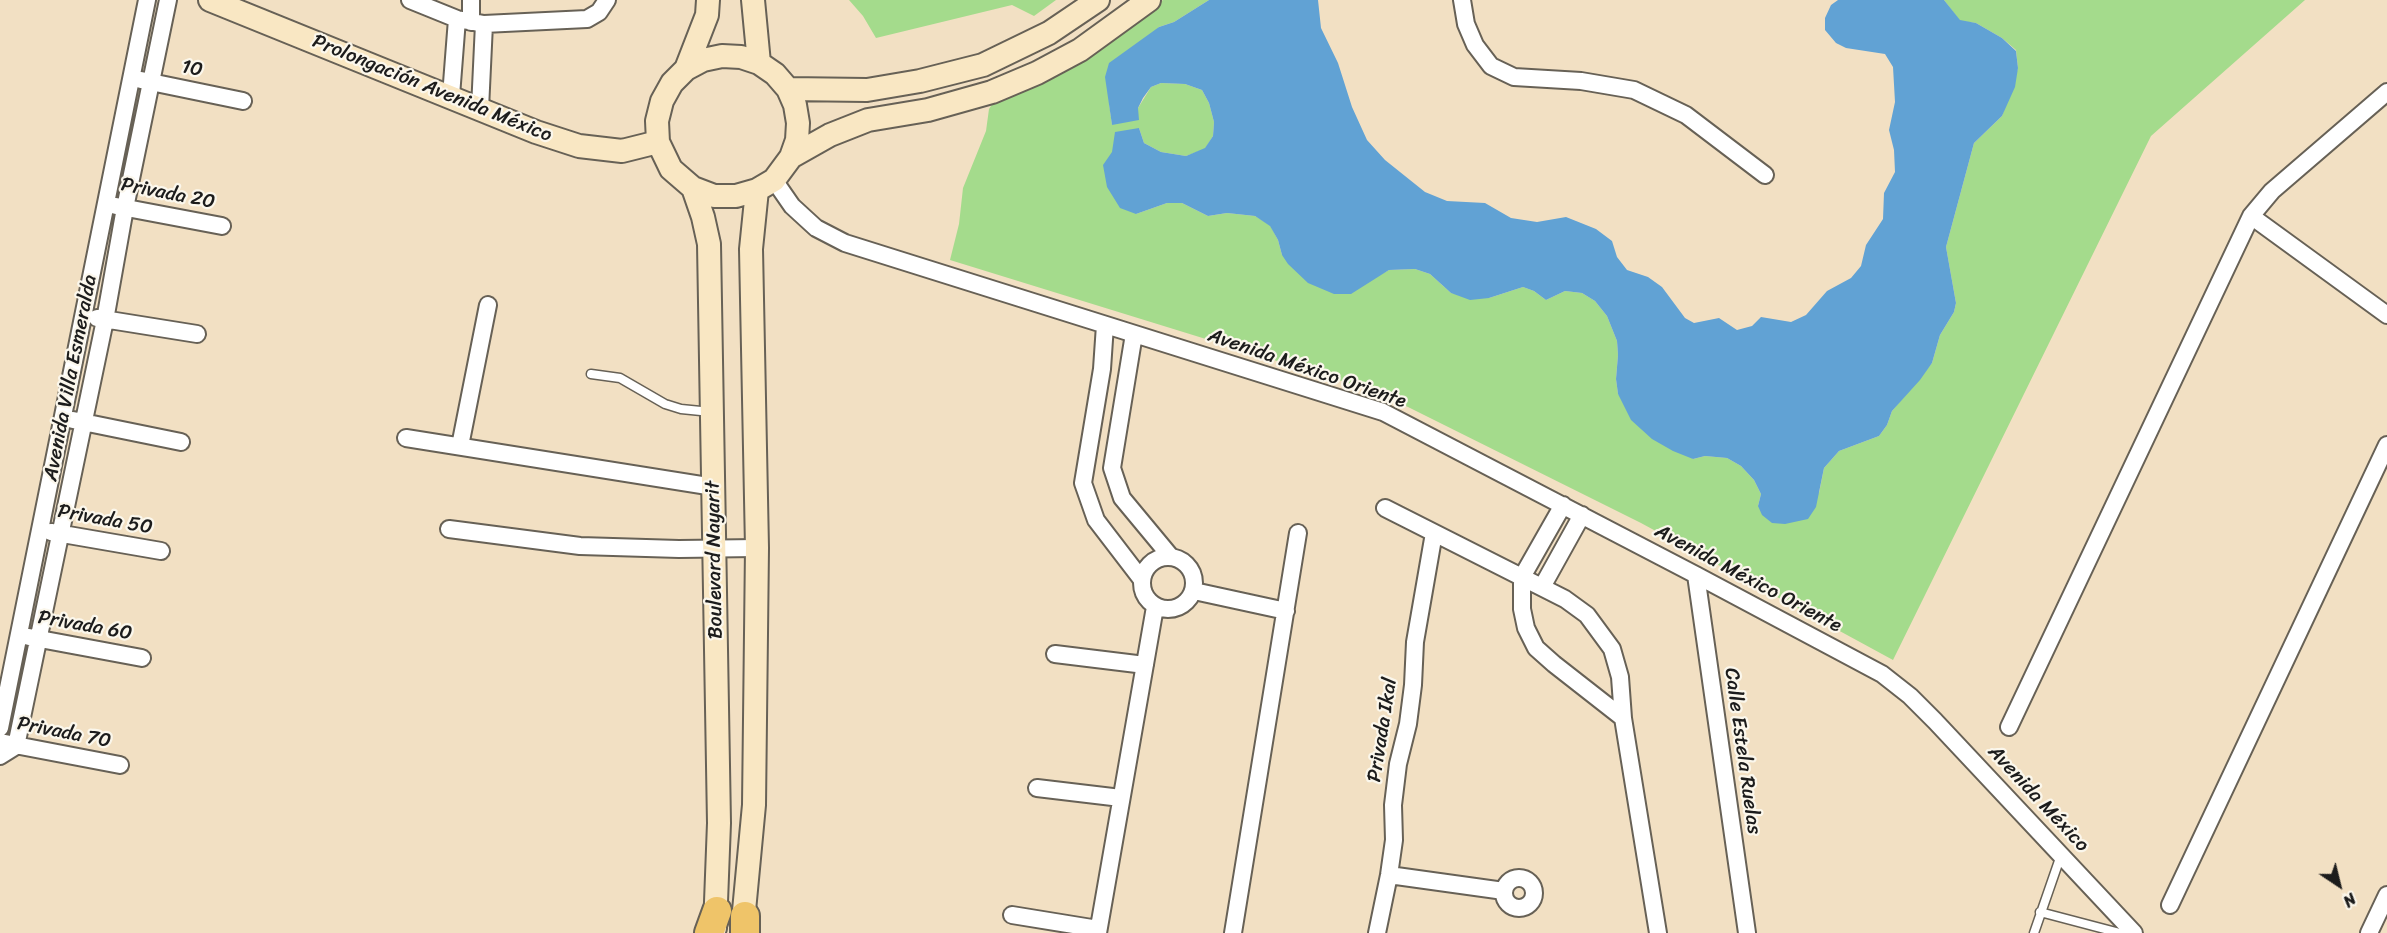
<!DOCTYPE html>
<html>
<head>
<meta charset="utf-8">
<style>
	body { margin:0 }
	#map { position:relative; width:2387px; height:933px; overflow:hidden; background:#f2e0c3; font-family:Sriracha,sans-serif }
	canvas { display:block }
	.north { position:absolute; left:2309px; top:855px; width:60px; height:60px; -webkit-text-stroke:4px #fbf7ec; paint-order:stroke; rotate:145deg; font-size:16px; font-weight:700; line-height:24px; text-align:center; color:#1c1c1c }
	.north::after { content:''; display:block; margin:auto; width:21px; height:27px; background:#1c1c1c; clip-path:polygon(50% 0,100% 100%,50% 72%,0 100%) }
</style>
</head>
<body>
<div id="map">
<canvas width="2387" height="933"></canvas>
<div class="north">N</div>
</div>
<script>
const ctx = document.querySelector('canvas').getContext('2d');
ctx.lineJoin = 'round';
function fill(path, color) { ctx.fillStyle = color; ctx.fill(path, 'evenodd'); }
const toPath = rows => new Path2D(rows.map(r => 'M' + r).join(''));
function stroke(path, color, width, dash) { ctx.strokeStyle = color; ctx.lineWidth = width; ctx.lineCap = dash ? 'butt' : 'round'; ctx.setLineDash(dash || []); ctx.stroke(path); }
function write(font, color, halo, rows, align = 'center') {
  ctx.font = font + ' Sriracha,sans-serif'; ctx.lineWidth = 4.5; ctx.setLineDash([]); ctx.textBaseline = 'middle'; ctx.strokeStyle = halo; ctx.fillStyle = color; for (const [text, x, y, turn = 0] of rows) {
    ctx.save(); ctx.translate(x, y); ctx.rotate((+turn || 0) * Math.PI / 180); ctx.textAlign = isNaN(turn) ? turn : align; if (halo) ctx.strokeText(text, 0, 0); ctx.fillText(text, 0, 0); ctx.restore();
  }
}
fill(toPath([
	[849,0,1056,0,1034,16,1012,5,876,38,863,16],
	[1163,0,1209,0,1174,22,1159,27,1109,103,1112,125,1138,108,1151,87,1161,83,1185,84,1202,90,1209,103,1214,122,1213,136,1205,149,1186,156,1161,152,1144,143,1139,128,1136,214,1167,203,1182,203,1208,216,1227,213,1255,216,1270,225,1278,240,1282,255,1372,279,1389,270,1415,269,1430,274,1451,293,1489,298,1523,287,1534,291,1546,300,1565,291,1582,293,1595,301,1607,316,1617,341,1618,355,1616,379,1618,394,1693,459,1705,456,1727,458,1741,466,1754,480,1761,494,1758,506,1819,493,1824,468,1839,451,1879,436,1887,425,1892,411,1932,363,1940,335,1954,312,1956,303,1946,247,1974,143,2002,116,2018,68,2016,50,2002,38,1976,23,1960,21,1944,0,2305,0,2151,136,1893,660,1641,523,1408,407,1371,390,950,260,959,224,963,188,986,131,989,109,996,98,1086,58]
]), '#a4db8c');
fill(toPath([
	[1209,0,1318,0,1321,28,1338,63,1352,107,1367,140,1385,160,1425,192,1447,201,1485,203,1511,218,1537,222,1566,217,1596,229,1612,241,1617,257,1627,270,1648,277,1662,287,1685,318,1694,323,1719,318,1737,330,1752,326,1761,317,1791,322,1806,315,1827,291,1851,278,1861,266,1866,245,1883,219,1884,193,1895,172,1894,150,1889,130,1895,102,1893,67,1885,54,1846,48,1836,43,1825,30,1825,18,1831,5,1838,0,1944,0,1960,20,1976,23,2002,38,2016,51,2018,68,2015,87,2002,116,1974,143,1946,247,1956,303,1954,312,1940,335,1932,363,1920,380,1892,411,1887,425,1879,436,1839,451,1824,468,1816,507,1808,519,1785,524,1772,523,1762,515,1758,506,1761,494,1754,480,1741,466,1727,458,1705,456,1693,459,1673,451,1652,439,1631,420,1618,394,1616,379,1618,355,1617,341,1607,316,1595,301,1582,293,1565,291,1546,300,1534,291,1523,287,1489,298,1470,300,1451,293,1430,274,1415,269,1389,270,1351,294,1334,294,1308,283,1288,264,1282,255,1278,240,1270,226,1255,216,1227,213,1208,216,1182,203,1167,203,1136,214,1120,208,1107,187,1103,165,1112,152,1115,132,1139,128,1144,143,1161,152,1186,156,1205,148,1213,136,1214,122,1209,103,1202,90,1185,84,1161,83,1151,87,1143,98,1138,108,1139,120,1112,125,1105,77,1109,63,1159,27,1174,22]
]), '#61a2d4');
const lane = toPath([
	[591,374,620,378,665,404,681,409,711,412],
	[2040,912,2120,933],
	[2034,933,2061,855]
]);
const street = toPath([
	[410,0,457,19,484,24,587,19,599,12,607,0],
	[471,0,471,22],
	[1462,0,1466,24,1475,45,1491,66,1514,77,1581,81,1634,90,1686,115,1765,175],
	[141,80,243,101],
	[451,96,457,19],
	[480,109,484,24],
	[774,180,792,206,816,228,845,243,1383,412,1696,575,1882,674,1910,696,1935,721,2134,933],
	[116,206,222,226],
	[2251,216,2387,315],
	[97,318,197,334],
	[1105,325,1102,369,1083,483,1096,520,1142,580],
	[1134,334,1112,468,1122,498,1171,557],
	[73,420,181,442],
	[406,438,714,487],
	[460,446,488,305],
	[1563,505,1522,577,1522,609,1526,628,1536,648,1554,664,1623,718],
	[1385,508,1565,599,1587,615,1612,649,1620,677,1623,718,1658,933],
	[449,529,580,546,679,549,757,548],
	[51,532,161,551],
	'1142 583a26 26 0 1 1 52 0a26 26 0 1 1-52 0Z',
	[1696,575,1747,933],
	[1542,587,1582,515],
	[1194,591,1286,611],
	[29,637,142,658],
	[1055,654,1145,665],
	[2009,727,2251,216,2272,191,2387,92],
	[0,728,147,0],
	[0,742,120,765],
	[0,756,16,746,105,320,125,208,168,0],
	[1037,788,1121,798],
	[1389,875,1504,891],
	'1504 893a15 15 0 1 1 30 0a15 15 0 1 1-30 0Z',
	[2170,905,2387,445],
	[1012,915,1098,929],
	[1098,933,1155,607],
	[1233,933,1298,533],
	[1377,933,1389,875,1394,840,1393,805,1398,764,1408,724,1413,685,1415,642,1434,533],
	[2369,933,2387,895]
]);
const secondary = toPath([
	[210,0,536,132,579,146,622,151,658,142],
	[753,0,759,63],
	[686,69,703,60,722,56,741,57,759,63,775,74,788,89,795,105,798,123,797,140,791,157,774,180,757,190,736,196,714,196,693,188,671,169,658,142,657,121,662,101,672,83,686,69,707,15,708,0],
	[788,89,867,90,920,81,983,65,1049,33,1098,0],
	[791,157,830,135,868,120,928,110,992,92,1037,73,1080,50,1149,0],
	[693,188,703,217,709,244,719,823,715,928],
	[742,932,754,805,757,548,751,249,757,190]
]);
const highway = toPath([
	[745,916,745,933],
	[709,933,717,911]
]);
stroke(lane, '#676156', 11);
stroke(street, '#676156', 20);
stroke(secondary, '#676156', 26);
stroke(highway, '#676156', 32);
stroke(lane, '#fff', 8);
stroke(street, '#fff', 16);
stroke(secondary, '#f9e7c3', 22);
stroke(highway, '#efc469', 28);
write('20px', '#1c1c1c', '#fbf7ec', [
	["10",192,69,11],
	["Prolongación Avenida México",432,89,22],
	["Privada 20",168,194,11],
	["Avenida México Oriente",1307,369,19],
	["Avenida Villa Esmeralda",71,378,-79],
	["Privada 50",105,520,10],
	["Boulevard Nayarit",715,560,-91],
	["Avenida México Oriente",1748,579,28],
	["Privada 60",85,626,10],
	["Privada Ikal",1383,730,-81],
	["Privada 70",64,733,11],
	["Calle Estela Ruelas",1742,751,82],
	["Avenida México",2038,799,47]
]);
</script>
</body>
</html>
